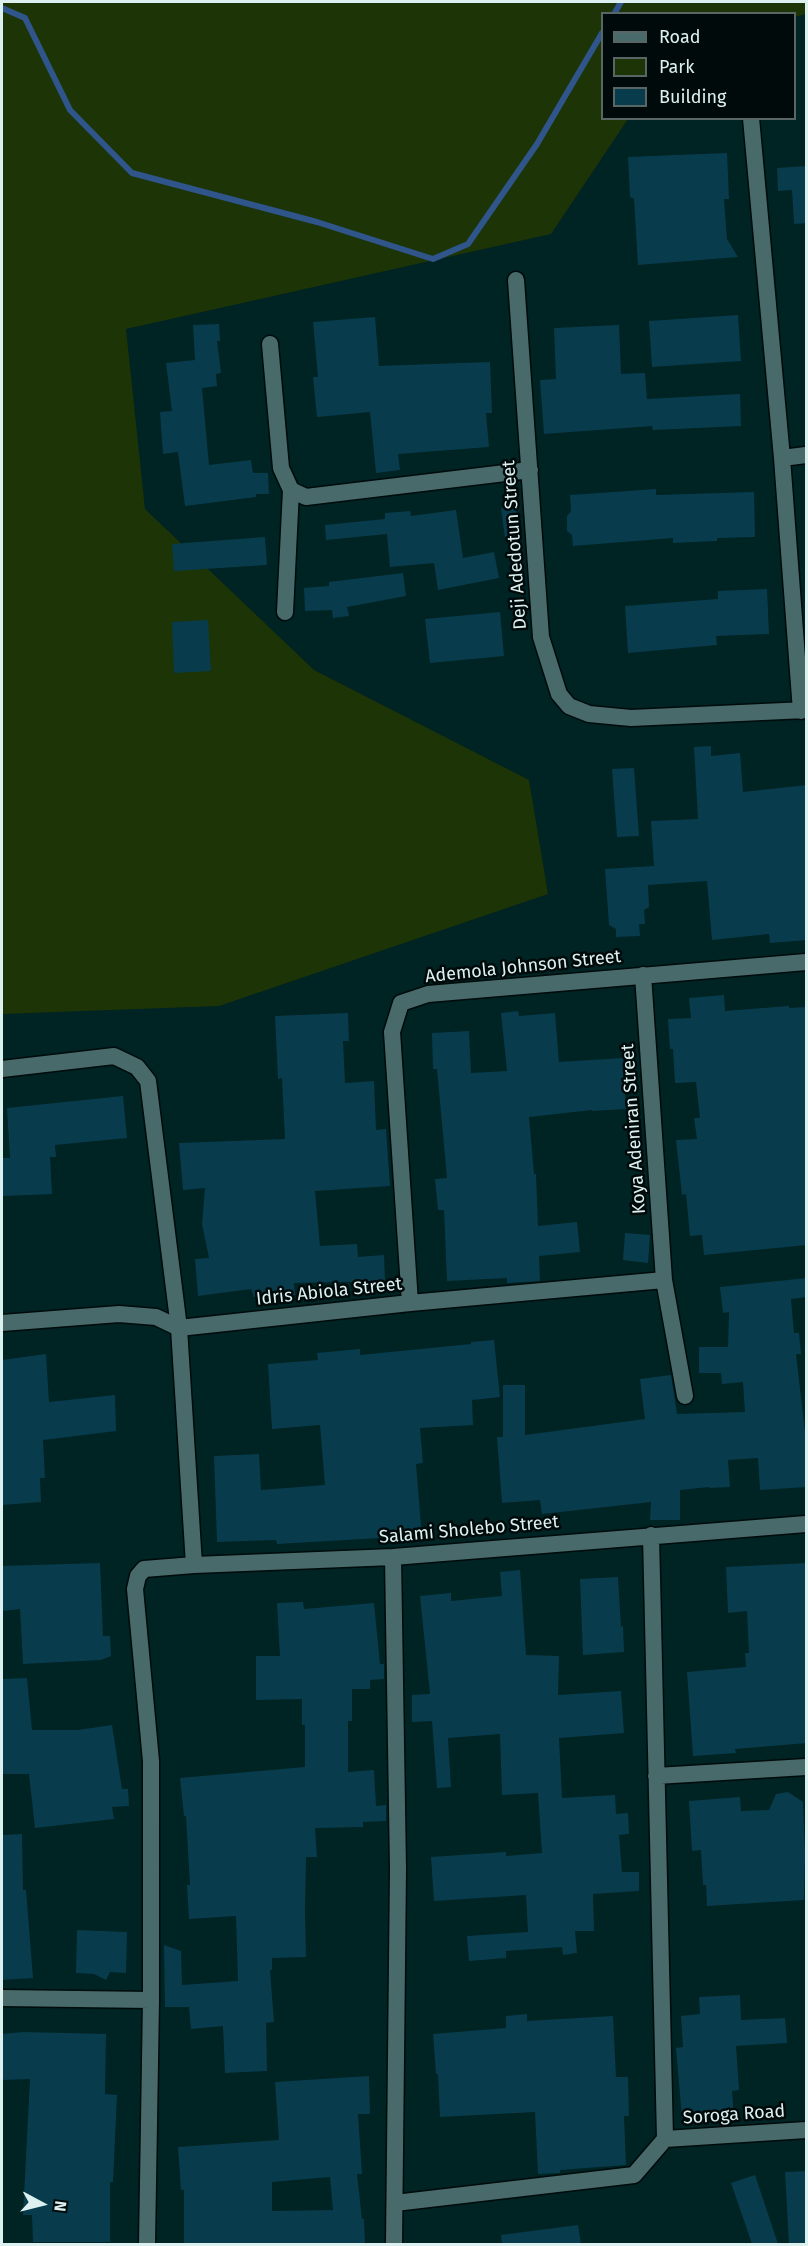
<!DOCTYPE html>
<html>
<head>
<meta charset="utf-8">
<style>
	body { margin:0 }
	#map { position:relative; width:808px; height:2246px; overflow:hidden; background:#002323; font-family:"Fira Sans",sans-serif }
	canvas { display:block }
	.frame { position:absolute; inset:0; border:3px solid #ddf0f0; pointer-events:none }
	.legend { position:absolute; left:601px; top:12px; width:195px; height:108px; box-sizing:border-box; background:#010a0a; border:2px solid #596666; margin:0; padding:8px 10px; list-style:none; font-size:18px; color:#ddf0f0 }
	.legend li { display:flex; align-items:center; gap:12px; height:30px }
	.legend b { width:30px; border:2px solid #596666 }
	.north { position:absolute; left:12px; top:2174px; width:60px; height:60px; -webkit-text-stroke:4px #010a0a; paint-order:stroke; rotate:97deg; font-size:16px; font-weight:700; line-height:24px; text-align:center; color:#ddf0f0 }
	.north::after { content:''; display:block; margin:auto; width:21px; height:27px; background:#ddf0f0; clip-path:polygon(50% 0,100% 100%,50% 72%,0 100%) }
</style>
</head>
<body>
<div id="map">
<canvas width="808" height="2246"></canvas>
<div class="frame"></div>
<ul class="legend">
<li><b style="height:8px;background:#486a6a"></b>Road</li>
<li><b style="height:16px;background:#1c3406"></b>Park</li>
<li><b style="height:16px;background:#083c4d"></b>Building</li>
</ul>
<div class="north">N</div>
</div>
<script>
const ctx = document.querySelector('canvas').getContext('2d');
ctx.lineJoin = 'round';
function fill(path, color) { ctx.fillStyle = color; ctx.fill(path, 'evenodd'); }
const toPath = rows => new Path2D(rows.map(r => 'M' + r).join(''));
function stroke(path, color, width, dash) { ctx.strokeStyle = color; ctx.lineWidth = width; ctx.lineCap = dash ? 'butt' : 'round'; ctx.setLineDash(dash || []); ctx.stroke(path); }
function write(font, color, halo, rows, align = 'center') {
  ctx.font = font + ' "Fira Sans",sans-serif'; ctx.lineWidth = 5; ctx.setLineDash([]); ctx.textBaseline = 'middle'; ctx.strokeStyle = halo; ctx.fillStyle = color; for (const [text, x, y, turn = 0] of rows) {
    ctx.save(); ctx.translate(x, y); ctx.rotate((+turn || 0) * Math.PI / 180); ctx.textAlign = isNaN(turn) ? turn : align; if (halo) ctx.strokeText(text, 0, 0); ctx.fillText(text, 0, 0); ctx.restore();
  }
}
fill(toPath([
	[2,2,806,2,806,14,795,17,794,14,602,14,602,118,628,119,551,234,126,329,145,509,314,670,529,780,548,894,219,1006,2,1014]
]), '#1c3406');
stroke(toPath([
	[2,8,25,18,70,110,132,173,317,222,433,259,468,244,537,144,602,33],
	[614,14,621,2]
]), '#2f558b', 6);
fill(toPath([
	[727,153,729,199,724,199,727,239,738,257,638,265,634,199,630,197,628,157],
	[807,166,807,223,794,224,792,190,778,191,777,168],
	[738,315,741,361,652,367,649,321],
	[375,317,379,366,490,362,492,413,486,413,489,447,398,454,400,470,376,473,370,412,317,417,313,377,318,377,313,322],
	[219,324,220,341,217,341,221,373,216,374,217,386,202,388,209,465,251,460,253,473,268,473,269,494,256,494,256,497,185,506,178,452,163,454,160,412,172,411,166,363,195,360,193,325],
	[619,325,621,374,645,373,647,399,740,394,741,426,653,430,652,426,544,434,540,380,556,379,554,328],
	[656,489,656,495,754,492,755,537,717,538,717,541,673,543,673,538,573,546,572,535,567,531,567,516,571,511,570,495],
	[516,506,519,536,505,538,501,508],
	[456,510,463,558,494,552,499,578,438,590,434,563,390,567,387,534,326,540,325,525,385,519,385,513,410,511,411,516],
	[265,537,267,565,174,571,172,544],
	[403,573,406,596,347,607,349,616,333,618,332,610,305,611,304,588,329,586,329,582],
	[767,589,769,634,716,636,717,645,628,653,625,606,718,599,718,591],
	[500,612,504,656,430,663,425,619],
	[208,620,211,671,174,673,172,622],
	[711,746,711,756,740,753,743,792,807,785,807,940,770,943,769,934,712,940,707,881,648,885,649,907,644,910,645,924,639,924,640,936,616,937,616,929,609,925,605,869,654,866,651,821,698,819,694,747],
	[634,768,639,836,617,837,612,769],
	[724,995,725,1011,789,1006,789,1008,807,1007,807,1245,704,1255,702,1235,690,1236,686,1194,682,1195,676,1140,697,1139,694,1118,700,1118,696,1082,675,1083,673,1049,670,1049,668,1019,691,1018,689,998],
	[518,1011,519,1016,555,1013,559,1062,623,1058,626,1109,592,1111,592,1110,529,1117,534,1174,536,1174,538,1226,577,1222,580,1252,539,1256,540,1281,507,1283,507,1278,447,1281,444,1210,438,1210,435,1179,447,1178,437,1069,433,1069,432,1033,469,1031,471,1073,507,1071,501,1013],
	[348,1013,349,1041,343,1041,345,1083,374,1081,376,1130,386,1129,390,1186,315,1191,320,1246,357,1244,358,1257,384,1255,385,1281,294,1283,295,1295,254,1297,251,1289,198,1296,195,1259,209,1258,202,1224,205,1188,183,1190,179,1143,285,1139,282,1078,278,1079,275,1016],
	[123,1096,127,1138,55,1145,56,1157,50,1157,52,1194,2,1196,2,1158,10,1158,7,1108],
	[625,1233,650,1235,648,1263,623,1260],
	[807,1278,807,1297,791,1299,794,1333,799,1333,801,1354,796,1354,807,1450,807,1487,760,1490,758,1458,728,1460,730,1487,709,1488,709,1487,680,1490,680,1520,650,1520,651,1502,542,1514,540,1500,502,1503,497,1437,503,1437,503,1385,525,1385,525,1435,645,1419,640,1379,671,1375,677,1414,745,1412,743,1382,722,1384,721,1373,699,1373,699,1347,728,1347,729,1312,723,1313,720,1287],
	[494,1340,500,1397,472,1400,473,1425,420,1428,423,1463,416,1464,422,1538,380,1542,380,1538,277,1544,276,1540,217,1542,214,1456,259,1454,261,1490,325,1485,320,1425,272,1429,268,1364,318,1360,317,1353,360,1349,360,1355,471,1344,471,1342],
	[46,1354,49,1402,115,1395,116,1431,43,1440,45,1478,40,1478,41,1502,2,1505,2,1360],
	[100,1563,103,1636,110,1636,111,1656,101,1660,23,1664,20,1609,2,1611,2,1566],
	[807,1563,807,1743,735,1749,736,1753,693,1756,687,1672,746,1667,745,1653,749,1653,747,1611,728,1613,726,1567],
	[520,1570,526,1655,559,1656,558,1695,621,1691,624,1733,559,1738,562,1798,615,1795,616,1814,628,1813,629,1834,619,1835,622,1872,639,1872,639,1891,593,1894,594,1931,575,1931,577,1953,563,1955,562,1947,506,1951,506,1958,469,1961,467,1936,528,1932,526,1895,434,1901,431,1857,506,1852,506,1856,542,1853,538,1793,502,1795,500,1734,448,1738,451,1787,437,1788,432,1721,412,1722,412,1695,430,1694,420,1596,451,1593,451,1601,502,1596,500,1572],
	[618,1577,621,1627,623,1626,624,1652,583,1655,580,1579],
	[303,1602,304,1609,374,1603,380,1664,384,1664,384,1679,370,1680,370,1689,352,1689,352,1721,348,1721,348,1772,374,1770,376,1806,386,1805,386,1821,363,1822,363,1827,315,1828,317,1857,306,1857,305,1911,306,1957,272,1958,272,1970,270,1970,274,2022,266,2023,267,2071,225,2073,223,2026,191,2029,189,2007,165,2007,164,1945,181,1951,182,1985,238,1981,236,1916,189,1919,187,1885,190,1885,186,1816,184,1816,180,1778,305,1767,305,1725,302,1725,302,1699,256,1700,256,1656,280,1656,277,1603],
	[27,1678,32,1730,78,1730,112,1725,122,1789,128,1789,129,1806,112,1807,114,1819,35,1828,29,1774,2,1774,2,1679],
	[788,1792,803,1802,805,1854,804,1900,707,1906,706,1885,703,1885,701,1850,692,1851,689,1801,740,1797,741,1811,769,1810,776,1794],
	[22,1834,23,1890,26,1890,33,1978,2,1980,2,1835],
	[77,1930,127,1932,126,1973,110,1972,106,1980,94,1974,76,1973],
	[740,1995,741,2020,785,2018,787,2043,736,2046,739,2090,732,2091,734,2117,686,2121,685,2118,682,2118,676,2048,683,2047,681,2016,700,2014,699,1997],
	[527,2014,527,2021,613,2016,616,2077,628,2077,629,2116,624,2116,626,2165,560,2170,560,2173,538,2174,535,2112,440,2117,438,2074,436,2074,433,2034,506,2028,506,2016],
	[24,2032,106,2034,105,2094,117,2095,113,2182,110,2182,110,2242,33,2242,32,2215,23,2215,30,2079,2,2080,2,2034],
	[369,2076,370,2114,358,2114,362,2174,357,2174,362,2219,364,2219,365,2244,184,2244,184,2190,181,2190,178,2147,279,2140,275,2082],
	[330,2177,333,2210,272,2211,272,2182],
	[807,2171,807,2244,789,2244,785,2172],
	[755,2175,778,2244,752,2244,731,2183],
	[578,2225,581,2244,502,2244,501,2235]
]), '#083c4d');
const street = toPath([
	[751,118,782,458,801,711],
	[516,280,541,637,559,694,569,706,589,714,631,718,806,710],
	[270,344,281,468,291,490,306,497,530,470],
	[782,458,806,455],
	[285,612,291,490],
	[643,975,664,1280,685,1396],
	[2,1069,114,1056,137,1067,148,1081,179,1328,194,1565],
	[410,1303,392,1032,401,1003,428,994,806,962],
	[2,1323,119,1314,156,1317,179,1328,410,1303,664,1280],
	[393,1557,398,1869,394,2244],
	[656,1776,806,1767],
	[2,1998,151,2000],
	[665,2139,806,2130],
	[395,2203,634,2175,665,2139,651,1535],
	[147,2244,151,2000,151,1761,135,1589,138,1576,144,1569,194,1565,393,1557,806,1524]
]);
stroke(street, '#000b0b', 19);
stroke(street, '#486a6a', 16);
write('18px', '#ddf0f0', '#010a0a', [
	["Deji Adedotun Street",515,545,-94],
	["Ademola Johnson Street",523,967,-6],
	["Koya Adeniran Street",634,1129,-94],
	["Idris Abiola Street",329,1292,-6],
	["Salami Sholebo Street",469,1530,-5],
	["Soroga Road",734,2115,-4]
]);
</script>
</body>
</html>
